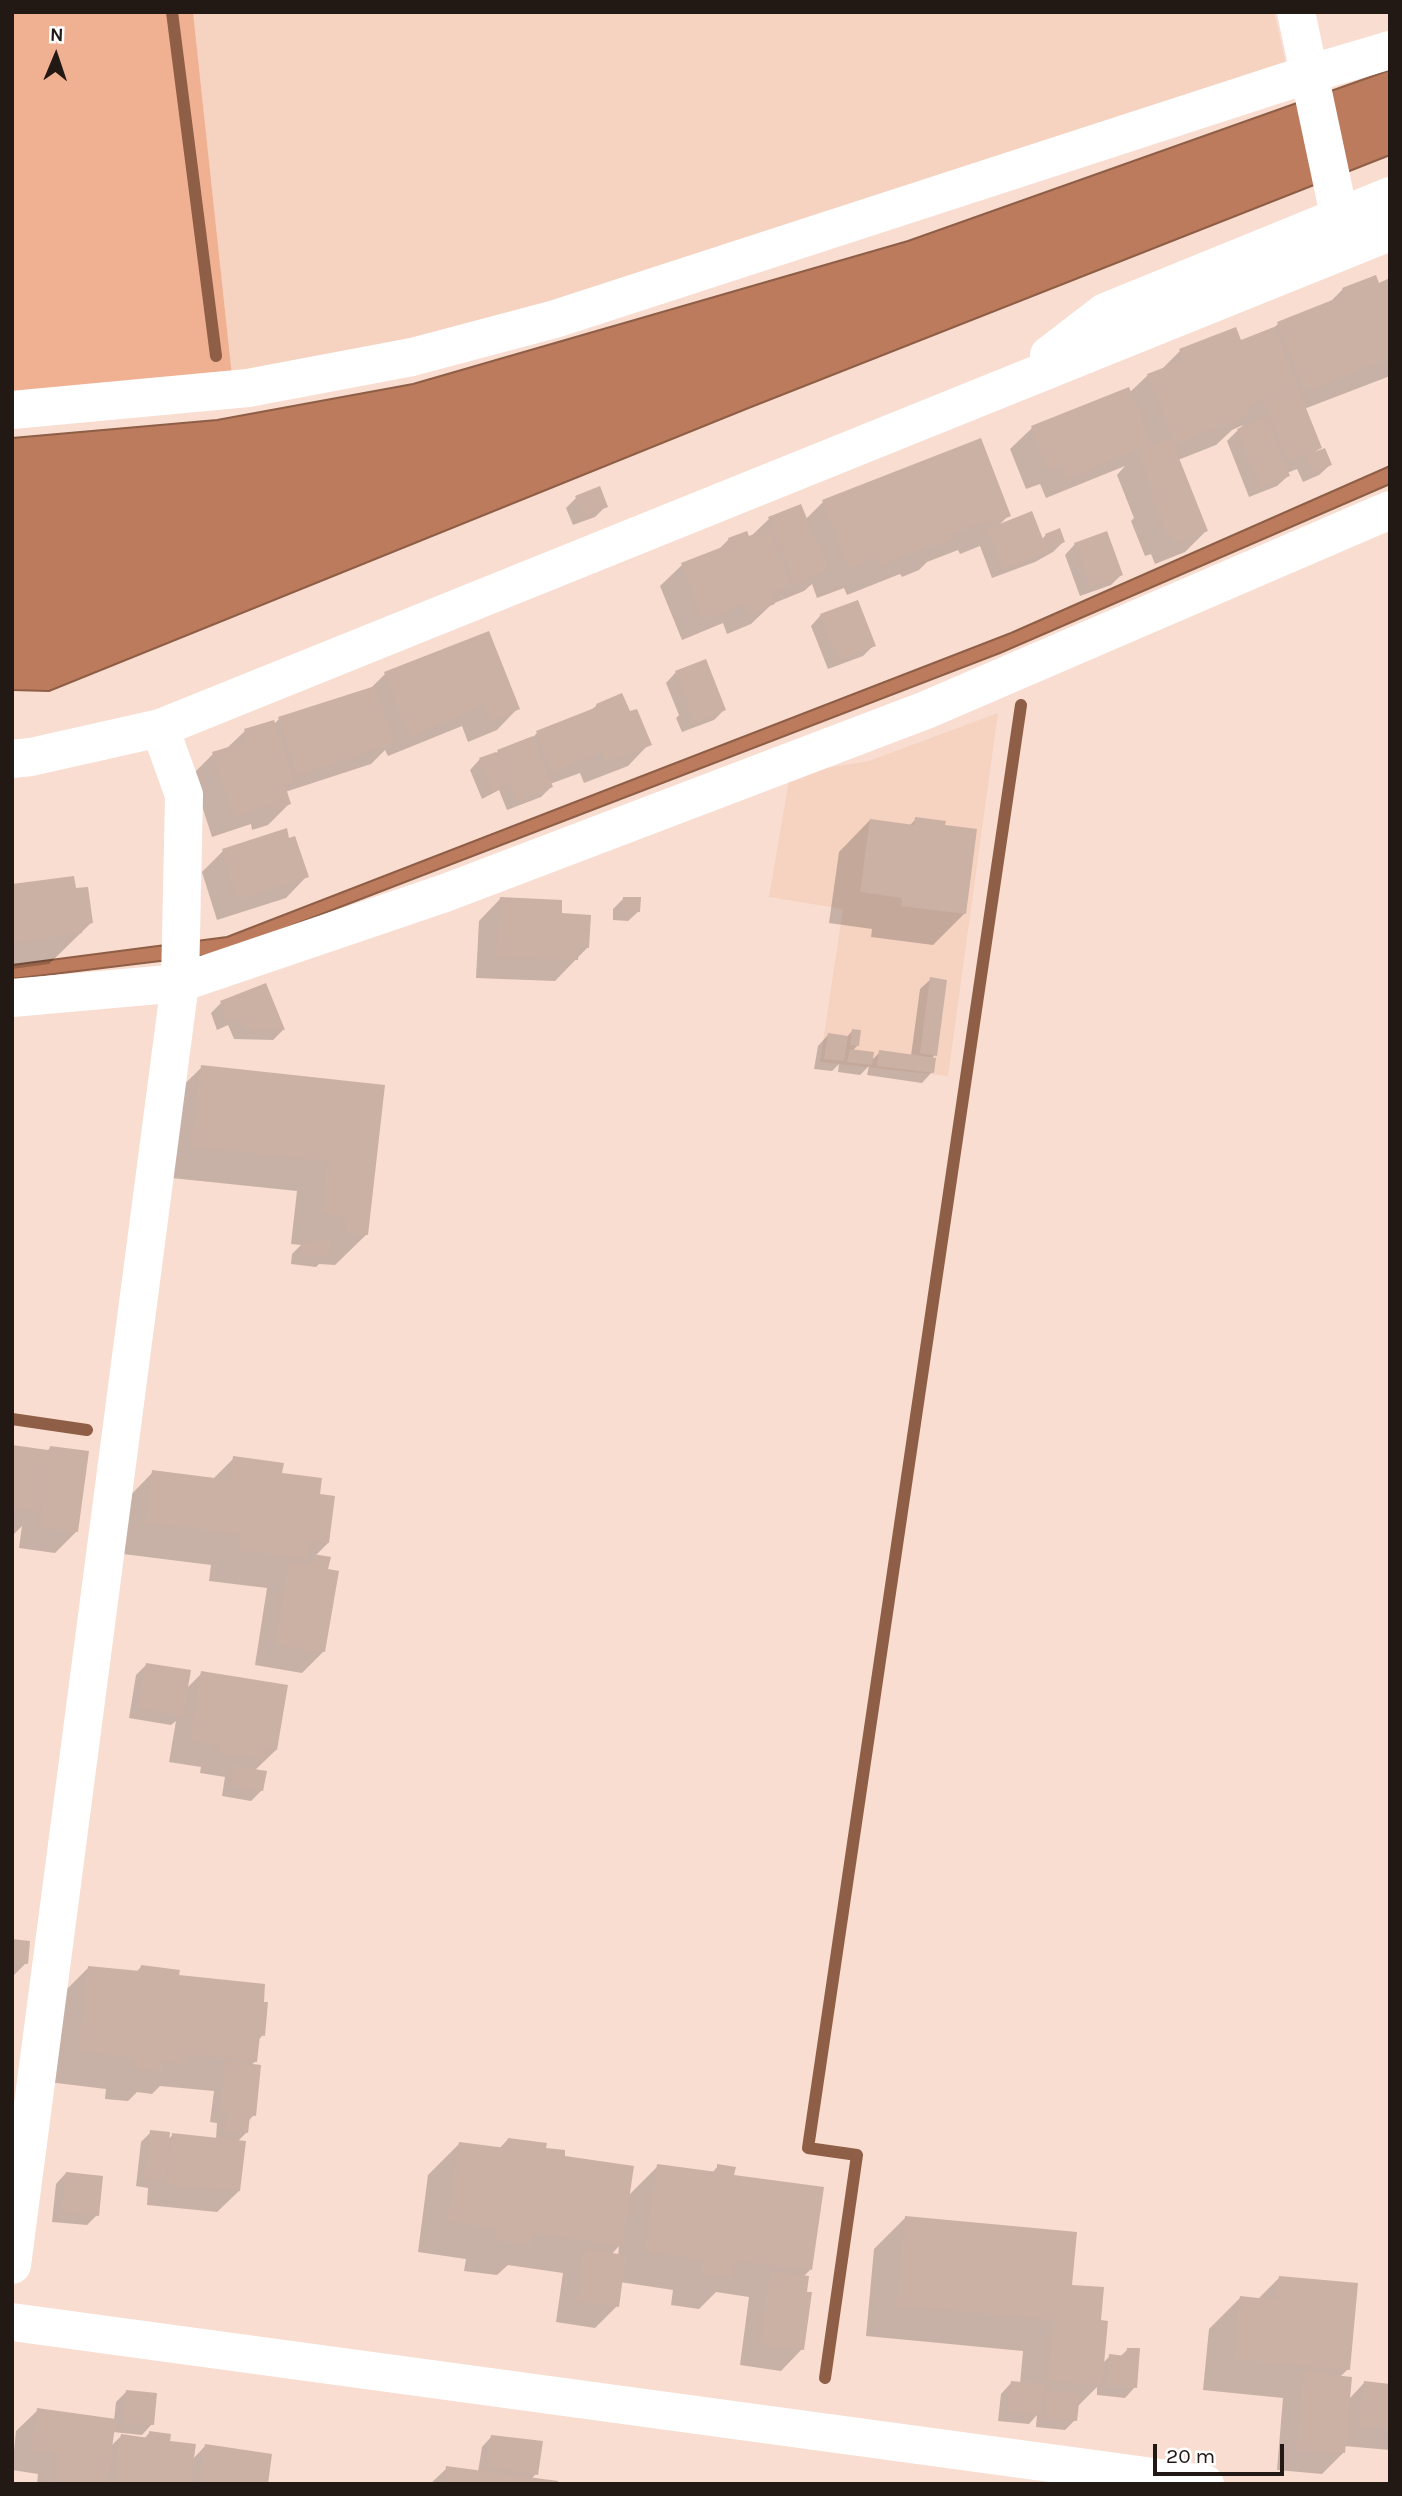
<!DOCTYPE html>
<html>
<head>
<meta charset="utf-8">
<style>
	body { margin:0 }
	#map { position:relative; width:1402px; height:2496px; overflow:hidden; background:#f9ddd0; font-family:Karla,sans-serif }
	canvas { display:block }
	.frame { position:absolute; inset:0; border:14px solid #231914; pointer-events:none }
	.north { position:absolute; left:21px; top:21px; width:70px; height:70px; -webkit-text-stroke:5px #fff; paint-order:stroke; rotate:2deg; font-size:19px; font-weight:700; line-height:28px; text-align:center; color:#231914 }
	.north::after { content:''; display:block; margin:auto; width:24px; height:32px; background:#231914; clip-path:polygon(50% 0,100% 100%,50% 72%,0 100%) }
	.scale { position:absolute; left:1153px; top:2444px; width:131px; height:32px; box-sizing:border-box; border:4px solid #231914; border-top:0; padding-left:9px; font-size:21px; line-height:24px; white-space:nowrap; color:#231914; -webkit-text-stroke:5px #fff; paint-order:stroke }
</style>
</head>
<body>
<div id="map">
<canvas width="1402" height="2496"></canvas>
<div class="frame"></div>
<div class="north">N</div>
<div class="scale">20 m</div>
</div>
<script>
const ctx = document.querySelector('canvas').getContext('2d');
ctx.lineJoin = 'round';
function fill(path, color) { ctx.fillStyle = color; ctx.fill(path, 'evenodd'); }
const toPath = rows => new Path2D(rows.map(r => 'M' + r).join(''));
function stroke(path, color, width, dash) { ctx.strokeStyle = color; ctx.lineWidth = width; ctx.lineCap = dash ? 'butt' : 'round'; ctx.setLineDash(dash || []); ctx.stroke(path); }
fill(toPath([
	[193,12,1274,12,1287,68,548,310,232,376],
	[998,713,948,1076,820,1062,843,909,769,897,790,774,869,761]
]), '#f6d2c1');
fill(toPath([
	[12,12,193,12,232,376,12,393]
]), '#f0b193');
const water = toPath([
	[1390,70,1390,155,746,409,49,691,12,690,12,438,217,420,413,384,908,241,1390,70],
	[1390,466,1390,484,1000,653,218,954,12,979,12,965,227,937,1011,633,1390,466]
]);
fill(water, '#bc7b5c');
stroke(water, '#8e5e46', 2);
fill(toPath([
	[1390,280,1390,376,1304,409,1320,448,1312,455,1330,465,1319,475,1303,482,1297,469,1287,473,1288,476,1277,486,1249,497,1227,441,1243,425,1232,430,1216,445,1178,460,1206,531,1185,552,1155,564,1151,554,1145,556,1131,521,1134,518,1117,475,1125,466,1046,498,1040,484,1026,489,1010,449,1032,428,1128,390,1129,393,1148,375,1161,370,1180,351,1240,343,1271,330,1278,324,1329,303,1343,289,1378,285],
	[576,498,606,506,595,517,573,525,566,508],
	[823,502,1009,515,998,526,1041,540,1046,535,1063,542,1053,552,1035,562,992,578,980,546,960,554,958,550,927,562,919,570,902,577,900,574,847,595,844,588,817,598,812,584,804,591,772,604,751,624,727,634,723,623,682,640,660,586,682,565,718,550,729,539,748,539,769,519,800,506,805,520],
	[1075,544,1121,575,1111,585,1080,596,1065,555],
	[821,615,874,645,863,656,828,669,811,626],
	[676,672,724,710,714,720,682,732,676,718,679,715,666,683],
	[385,674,518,708,497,730,468,742,462,726,388,756,385,750,371,764,285,792,289,804,268,825,252,830,251,824,212,837,192,775,213,754,226,749,245,731,274,724,279,719,369,690],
	[597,705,629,714,649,744,628,766,584,783,580,773,550,784,551,787,541,797,507,810,499,790,482,799,470,770,480,759,531,739,537,733,589,712],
	[916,819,964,914,933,945,871,937,872,929,829,923,839,852,870,820,909,826],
	[288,840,307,876,286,898,217,920,202,872,223,851],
	[12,886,74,890,91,923,49,964,12,969],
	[624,898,639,911,628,921,613,920,613,909],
	[500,899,560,915,588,947,555,981,476,978,479,921],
	[931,979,935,1055,931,1059,932,1072,922,1083,867,1075,869,1066,860,1075,838,1072,839,1064,832,1071,814,1069,818,1046,828,1035,846,1038,852,1031,858,1045,852,1051,871,1061,880,1052,911,1056,920,989],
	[221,1003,283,1030,273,1040,234,1039,228,1025,217,1030,211,1013],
	[202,1067,383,1086,367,1234,335,1265,319,1264,316,1267,291,1264,292,1254,301,1245,291,1244,297,1191,162,1177,170,1098],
	[12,1447,47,1451,51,1447,76,1532,55,1553,19,1548,22,1526,12,1536],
	[234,1458,280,1475,328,1543,315,1556,326,1570,323,1652,302,1673,255,1665,267,1588,209,1581,211,1565,115,1553,122,1504,153,1472,212,1480],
	[146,1665,186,1689,202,1673,276,1750,254,1771,262,1790,251,1801,222,1796,225,1777,200,1773,201,1767,169,1762,176,1721,171,1725,129,1718,136,1675],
	[12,1941,26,1963,12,1977],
	[89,1967,136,1972,141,1967,177,1977,263,2035,258,2040,256,2061,251,2065,254,2115,248,2121,247,2132,237,2142,239,2191,217,2212,147,2205,148,2188,136,2186,141,2142,151,2132,167,2140,173,2135,216,2139,217,2123,210,2122,214,2091,160,2086,152,2094,137,2092,128,2101,105,2099,106,2089,48,2082,57,1999],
	[508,2139,563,2158,628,2196,658,2166,712,2173,718,2166,732,2176,810,2270,803,2277,802,2349,781,2371,740,2365,749,2297,716,2292,699,2309,671,2305,673,2290,620,2282,617,2306,595,2328,556,2322,563,2273,508,2265,497,2275,464,2271,466,2259,418,2252,428,2175,460,2143,499,2149],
	[619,2246,618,2256,611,2255],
	[66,2173,97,2215,87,2225,52,2222,56,2184],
	[905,2218,1070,2286,1099,2321,1102,2364,1110,2356,1120,2357,1128,2349,1135,2387,1125,2398,1097,2395,1097,2387,1076,2408,1075,2420,1065,2430,1036,2427,1037,2415,1029,2424,998,2421,1001,2394,1011,2383,1020,2384,1023,2351,866,2336,874,2249],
	[1279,2278,1348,2369,1340,2377,1349,2399,1364,2383,1390,2385,1390,2450,1344,2446,1343,2453,1322,2474,1277,2470,1283,2398,1203,2390,1209,2329,1240,2298,1257,2300],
	[126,2392,152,2424,142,2435,113,2432,111,2446,121,2436,144,2439,150,2432,192,2460,205,2446,266,2484,37,2484,38,2474,12,2470,16,2431,38,2410,114,2421,116,2402],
	[492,2436,536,2474,531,2479,556,2484,430,2484,447,2468,478,2472,482,2447]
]), '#0003');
stroke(toPath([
	[172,12,216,356],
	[12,1419,87,1430],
	[825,2378,857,2155,808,2148,1021,705]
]), '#8e5e46', 12);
fill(toPath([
	[1376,275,1379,283,1390,278,1390,358,1305,391,1277,322,1345,295,1342,288],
	[1236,327,1241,340,1274,327,1298,386,1247,406,1250,414,1175,444,1147,374,1184,360,1179,349],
	[1129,387,1151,444,1067,478,1062,464,1047,469,1031,426],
	[1298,388,1322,448,1288,461,1264,402],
	[1267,417,1290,476,1260,487,1237,429],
	[981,438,1011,516,991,524,990,519,951,535,952,539,933,547,932,544,879,565,875,558,849,568,822,500],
	[1171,438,1208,531,1176,543,1172,534,1167,536,1151,498,1155,497,1137,452],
	[1325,448,1332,465,1313,472,1306,455],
	[600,486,608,507,584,516,575,496],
	[801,504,828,570,794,584,768,517],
	[1032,511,1048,552,1003,569,987,529],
	[769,528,791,585,770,593,775,604,749,614,744,603,703,620,681,563,730,544,728,538,747,531,749,536],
	[1060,528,1065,542,1050,548,1045,534],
	[1107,531,1123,575,1091,587,1074,543],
	[858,600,876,646,838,660,820,614],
	[489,631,520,709,489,722,483,706,409,736,384,672],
	[706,659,726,710,693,723,686,706,689,705,675,671],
	[375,686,394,743,297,775,278,717],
	[622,693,630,711,637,709,652,745,605,763,602,752,552,772,536,731,597,707,596,704],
	[274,720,294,782,285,785,291,804,274,810,272,804,233,817,212,752,248,741,244,729],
	[533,736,553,787,517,801,497,750],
	[496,752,508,783,492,790,479,758],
	[915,817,946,821,945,825,977,829,966,914,901,906,902,898,860,892,870,819,914,825],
	[287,828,289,838,295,836,309,877,238,900,222,849],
	[74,876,76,888,88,887,93,923,81,925,82,933,12,943,12,884],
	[500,897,562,900,562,913,591,915,589,948,579,947,578,960,497,957],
	[623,897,641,897,640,912,622,910],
	[930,977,947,980,937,1056,920,1053],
	[266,983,285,1030,244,1029,239,1016,228,1021,220,1001],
	[852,1029,861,1030,859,1046,850,1045],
	[828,1033,848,1036,844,1061,824,1059],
	[850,1049,874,1052,872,1065,847,1062],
	[879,1050,936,1058,934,1073,877,1066],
	[201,1065,385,1085,368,1235,346,1233,347,1223,342,1223,343,1216,322,1213,328,1161,192,1146],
	[314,1239,330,1241,328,1257,301,1254,302,1242,313,1244],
	[12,1445,48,1450,39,1511,12,1508],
	[50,1446,89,1451,78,1532,39,1527],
	[233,1456,284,1463,282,1473,322,1478,320,1494,335,1496,329,1543,309,1540,307,1558,239,1550,241,1534,146,1522,152,1470,230,1480],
	[313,1554,331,1557,328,1569,339,1571,325,1652,276,1644,289,1562,311,1566],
	[146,1663,191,1670,183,1716,138,1708],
	[201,1671,288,1685,277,1750,265,1748,264,1759,220,1752,221,1746,190,1741],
	[234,1766,267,1771,263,1791,231,1786],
	[12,1939,30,1941,28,1964,12,1963],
	[141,1965,180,1970,179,1975,265,1984,264,2002,268,2002,265,2036,260,2035,257,2062,186,2054,185,2063,162,2060,161,2071,135,2068,136,2058,79,2051,88,1966,140,1971],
	[226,2061,261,2065,256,2116,241,2114,250,2116,248,2133,225,2130,227,2113,220,2112],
	[150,2130,170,2132,165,2179,145,2177],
	[172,2133,246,2141,240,2191,167,2184],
	[508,2138,547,2143,546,2148,565,2150,565,2156,634,2166,622,2246,532,2233,530,2245,495,2240,496,2228,448,2221,459,2142,506,2148],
	[657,2164,717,2172,717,2164,736,2167,734,2175,824,2187,812,2270,734,2260,732,2278,701,2274,703,2259,645,2251],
	[66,2172,103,2176,99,2216,61,2212],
	[905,2216,1077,2232,1072,2285,1104,2287,1101,2320,1108,2321,1102,2385,1048,2380,1054,2320,897,2305],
	[584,2249,626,2255,619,2307,577,2301],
	[771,2271,809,2276,807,2292,812,2292,804,2350,760,2344],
	[1279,2276,1358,2283,1350,2370,1234,2359,1240,2296,1276,2300],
	[1127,2348,1140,2348,1137,2388,1106,2385,1109,2354,1126,2356],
	[1304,2372,1352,2377,1345,2453,1297,2449],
	[1011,2381,1044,2384,1041,2414,1008,2411],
	[1364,2381,1390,2384,1390,2428,1360,2425],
	[126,2390,157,2393,154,2425,122,2422],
	[1048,2391,1080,2394,1077,2421,1046,2418],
	[37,2408,116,2419,107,2484,54,2484,59,2453,32,2449],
	[149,2431,171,2434,170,2441,196,2444,190,2484,114,2484,121,2434,149,2438],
	[491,2435,543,2441,538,2475,487,2467],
	[205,2444,272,2454,268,2484,199,2484],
	[446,2466,558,2481,558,2484,444,2484]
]), '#cbb0a4');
stroke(toPath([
	[1296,12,1339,215],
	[1049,355,1105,312,1390,196],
	[12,410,248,388,412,357,555,319,1309,74,1390,50],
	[12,759,31,757,160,728,1390,232],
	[12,998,180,983,445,893,926,710,1390,510],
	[12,2265,180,983,184,795,160,728]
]), '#fff', 38);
stroke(toPath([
	[12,2322,1205,2484]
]), '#fff', 38);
</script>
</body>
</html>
